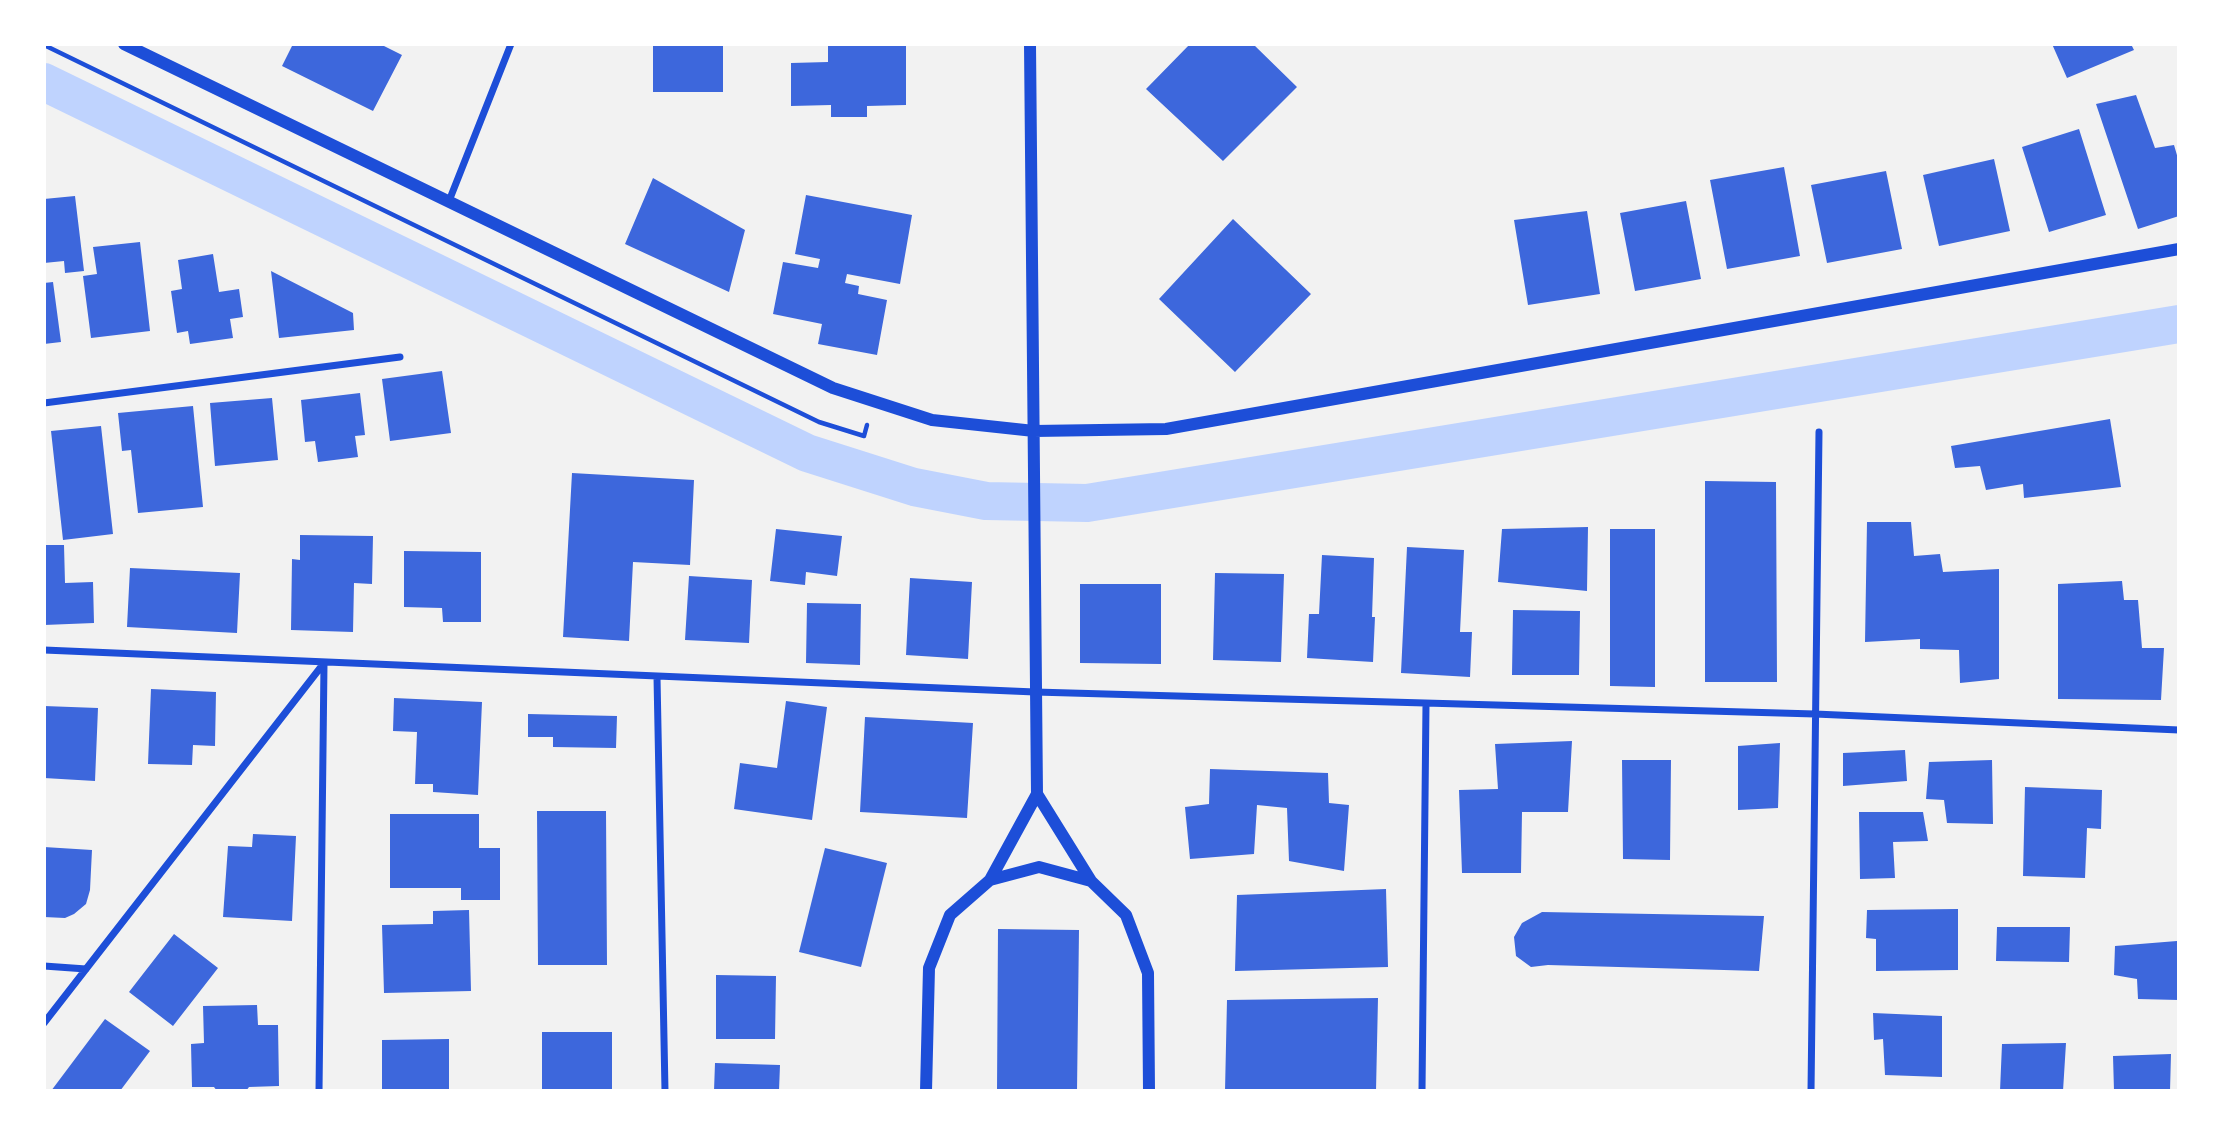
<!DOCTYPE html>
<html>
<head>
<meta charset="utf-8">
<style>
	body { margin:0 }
	#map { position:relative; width:2223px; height:1135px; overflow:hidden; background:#f2f2f2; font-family:"Alegreya Sans",sans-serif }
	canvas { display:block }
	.frame { position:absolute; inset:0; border:46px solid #fff; pointer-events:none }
</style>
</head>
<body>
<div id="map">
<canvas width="2223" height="1135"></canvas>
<div class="frame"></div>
</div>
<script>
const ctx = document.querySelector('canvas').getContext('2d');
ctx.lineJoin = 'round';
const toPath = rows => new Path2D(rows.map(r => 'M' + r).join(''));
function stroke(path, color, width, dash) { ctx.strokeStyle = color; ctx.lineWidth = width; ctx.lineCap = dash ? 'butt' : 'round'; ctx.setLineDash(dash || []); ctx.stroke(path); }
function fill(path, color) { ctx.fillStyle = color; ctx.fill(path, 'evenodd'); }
stroke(toPath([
	[44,82,807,453,914,487,986,501,1087,503,2179,324]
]), '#bfd3fe', 38);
fill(toPath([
	[293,44,380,44,402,55,373,111,282,66],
	[653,44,723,44,723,92,653,92],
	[828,44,906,44,906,105,867,106,867,117,831,117,831,105,791,106,791,63,828,62],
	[1190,44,1253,44,1297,87,1223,161,1146,89],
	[2052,44,2131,44,2134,50,2067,78],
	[2136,95,2155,148,2174,145,2179,162,2179,216,2138,229,2096,104],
	[2079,129,2106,215,2049,232,2022,147],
	[1994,159,2010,231,1939,246,1923,175],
	[1784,167,1800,256,1727,269,1710,180],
	[1886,171,1902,249,1827,263,1811,185],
	[653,178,745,230,729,292,625,244],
	[806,195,912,215,900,284,847,274,845,283,859,286,858,294,887,300,877,355,818,344,822,324,773,314,783,262,818,268,820,259,795,254],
	[75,196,84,271,65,273,64,261,44,263,44,199],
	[1686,201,1701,279,1635,291,1620,213],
	[1587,211,1600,294,1528,305,1514,220],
	[1233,219,1311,294,1235,372,1159,299],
	[140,242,150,331,91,338,83,276,97,274,93,247],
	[213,254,219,292,239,289,243,317,230,319,233,338,190,344,188,331,177,333,171,291,182,289,178,260],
	[271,271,353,313,354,330,279,338],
	[53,282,61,342,44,344,44,283],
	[442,371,451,433,390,441,382,379],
	[360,393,365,435,355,436,358,457,318,462,315,441,305,442,301,400],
	[272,398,278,460,215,466,210,403],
	[193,406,203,507,138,513,131,450,122,451,118,413],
	[2110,419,2121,487,2024,498,2023,484,1986,490,1980,466,1955,468,1951,446],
	[101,426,113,534,63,540,51,431],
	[572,473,694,480,690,565,633,562,629,641,563,637],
	[1705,481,1776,482,1777,682,1705,682],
	[1867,522,1911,522,1914,556,1940,554,1943,572,1999,569,1999,679,1960,683,1959,650,1920,649,1920,639,1865,642],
	[1588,527,1587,591,1498,582,1502,529],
	[776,529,842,536,837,576,806,572,805,585,770,581],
	[1610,529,1655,529,1655,687,1610,686],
	[300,535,373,536,372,584,354,583,353,632,291,630,292,559,300,560],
	[44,545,64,545,65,583,93,582,94,623,44,625],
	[1407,547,1464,550,1460,632,1472,632,1470,677,1401,673],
	[404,551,481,552,481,622,443,622,442,608,404,607],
	[1322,555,1374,558,1372,617,1375,617,1373,662,1307,658,1309,614,1319,614],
	[130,568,240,573,237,633,127,627],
	[1215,573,1284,574,1281,662,1213,660],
	[689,576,752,580,749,643,685,640],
	[910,578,972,582,968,659,906,655],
	[2122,581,2124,600,2138,600,2142,648,2164,648,2161,700,2058,699,2058,584],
	[1080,584,1161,584,1161,664,1080,663],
	[807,603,861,604,860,665,806,663],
	[1513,610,1580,611,1579,675,1512,675],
	[151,689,216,692,215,746,193,745,192,765,148,764],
	[394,698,482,702,478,795,433,792,433,784,415,784,417,732,393,731],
	[786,701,827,707,812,820,734,809,740,763,777,768],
	[44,706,98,708,95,781,44,778],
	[528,714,617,716,616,748,553,747,553,737,528,737],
	[865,717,973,723,967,818,860,812],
	[1572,741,1568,812,1522,812,1521,873,1462,873,1459,790,1498,789,1495,744],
	[1780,743,1778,808,1738,810,1738,746],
	[1905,750,1907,781,1843,786,1843,753],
	[1622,760,1671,760,1670,860,1623,859],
	[1992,760,1993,824,1947,823,1944,800,1926,799,1929,762],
	[1210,769,1328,773,1329,803,1349,805,1344,871,1289,861,1287,808,1257,805,1254,854,1190,859,1185,807,1209,804],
	[2025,787,2102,790,2101,829,2087,828,2085,878,2023,876],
	[537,811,606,811,607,965,538,965],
	[1859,812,1923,812,1928,841,1893,842,1895,878,1860,879],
	[390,814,479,814,479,848,500,848,500,900,461,900,461,888,390,888],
	[253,834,296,836,292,921,223,917,228,846,252,847],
	[44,847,92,850,90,890,86,904,74,914,65,918,44,917],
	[825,848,887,863,861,967,799,952],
	[1386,889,1388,967,1235,971,1237,895],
	[1958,909,1958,970,1876,971,1876,939,1866,938,1867,910],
	[469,910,471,991,384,993,382,925,433,924,433,911],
	[1542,912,1764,916,1759,971,1548,965,1531,967,1516,956,1514,937,1522,923],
	[1997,927,2070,927,2069,962,1996,961],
	[998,929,1079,930,1077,1091,997,1091],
	[174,934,218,968,173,1026,129,992],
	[2177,941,2179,1000,2138,999,2137,979,2114,975,2115,946],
	[716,975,776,976,775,1039,716,1039],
	[1378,998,1376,1091,1225,1091,1227,1000],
	[257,1005,258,1025,278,1025,279,1086,249,1087,246,1091,217,1091,214,1087,192,1087,191,1044,204,1043,203,1006],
	[1873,1013,1942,1016,1942,1077,1885,1075,1883,1039,1874,1040],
	[105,1019,150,1051,120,1091,51,1091],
	[542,1032,612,1032,612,1091,542,1091],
	[449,1039,449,1091,382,1091,382,1040],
	[2066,1043,2063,1091,2000,1091,2002,1044],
	[2171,1054,2170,1091,2114,1091,2113,1056],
	[715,1063,780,1065,779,1091,714,1091]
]), '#3d67dc');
stroke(toPath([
	[44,45,819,422,864,436,867,425]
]), '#1d4ed8', 4.5);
stroke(toPath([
	[449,201,511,44],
	[44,403,400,357],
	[44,650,1035,692,1815,714,2179,730],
	[657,677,665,1091],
	[44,966,86,969],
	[44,1023,324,663],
	[319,1091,324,664],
	[1422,1091,1426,704],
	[1811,1091,1819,432]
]), '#1d4ed8', 7);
stroke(toPath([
	[124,44,833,388,932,420,1034,431,1166,429,2179,249],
	[1037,794,1091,881],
	[990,880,1037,794,1030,44],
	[926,1091,929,968,950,915,990,880,1039,867,1091,881,1126,915,1148,973,1149,1091]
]), '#1d4ed8', 12);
</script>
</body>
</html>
